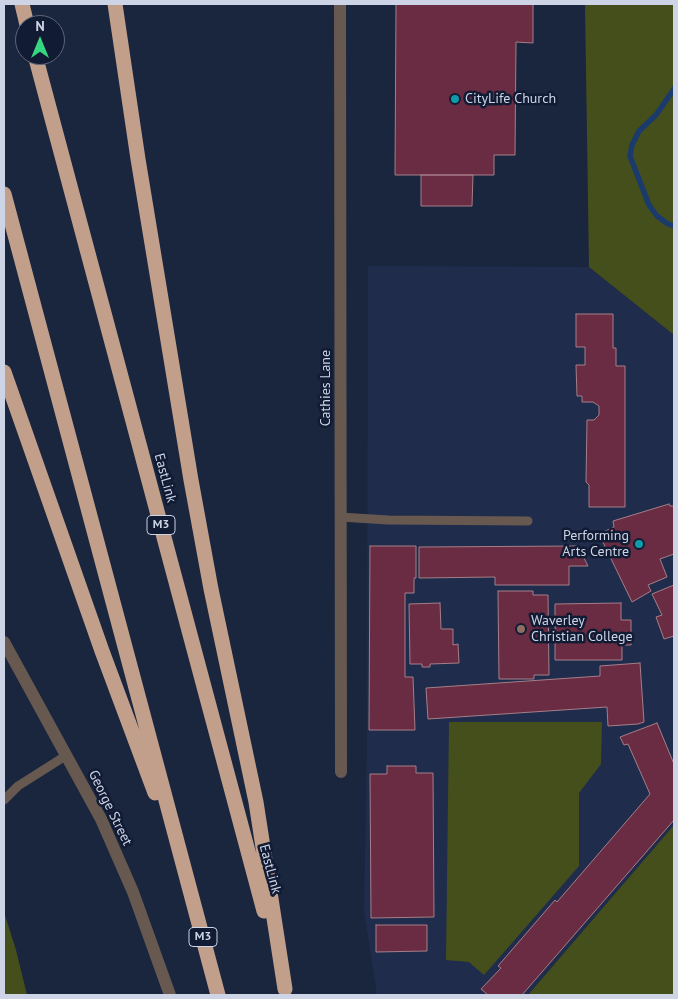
<!DOCTYPE html>
<html>
<head>
<meta charset="utf-8">
<style>
	body { margin:0 }
	#map { position:relative; width:678px; height:999px; overflow:hidden; background:#1a253e; font-family:"PT Sans",sans-serif }
	canvas { display:block }
	.frame { position:absolute; inset:0; border:5px solid #ccd4e5; pointer-events:none }
	.north { position:absolute; left:15px; top:15px; width:50px; height:50px; box-sizing:border-box; background:#111b33; border:1px solid #5c657a; border-radius:50%; rotate:0deg; font-size:14px; font-weight:700; line-height:20px; text-align:center; color:#ccd4e5 }
	.north::after { content:''; display:block; margin:auto; width:18px; height:22px; background:#35d881; clip-path:polygon(50% 0,100% 100%,50% 72%,0 100%) }
</style>
</head>
<body>
<div id="map">
<canvas width="678" height="999"></canvas>
<div class="frame"></div>
<div class="north">N</div>
</div>
<script>
const ctx = document.querySelector('canvas').getContext('2d');
ctx.lineJoin = 'round';
function fill(path, color) { ctx.fillStyle = color; ctx.fill(path, 'evenodd'); }
const toPath = rows => new Path2D(rows.map(r => 'M' + r).join(''));
function stroke(path, color, width, dash) { ctx.strokeStyle = color; ctx.lineWidth = width; ctx.lineCap = dash ? 'butt' : 'round'; ctx.setLineDash(dash || []); ctx.stroke(path); }
function write(font, color, halo, rows, align = 'center') {
  ctx.font = font + ' "PT Sans",sans-serif'; ctx.lineWidth = 5; ctx.setLineDash([]); ctx.textBaseline = 'middle'; ctx.strokeStyle = halo; ctx.fillStyle = color; for (const [text, x, y, turn = 0] of rows) {
    ctx.save(); ctx.translate(x, y); ctx.rotate((+turn || 0) * Math.PI / 180); ctx.textAlign = isNaN(turn) ? turn : align; if (halo) ctx.strokeText(text, 0, 0); ctx.fillText(text, 0, 0); ctx.restore();
  }
}
fill(toPath([
	[368,266,589,267,674,335,674,825,528,995,377,995,364,911,367,740]
]), '#202c4c');
fill(toPath([
	[585,4,674,4,674,335,589,267],
	[449,722,602,722,601,764,579,793,579,866,484,975,469,962,446,960],
	[674,825,674,995,528,995],
	[4,912,16,950,27,995,4,995]
]), '#454f1c');
stroke(toPath([
	[674,89,656,115,639,131,632,145,630,156,649,205,657,216,668,224,674,226]
]), '#1b3b6c', 5.5);
const building = toPath([
	[396,4,533,4,533,43,516,42,515,155,494,155,494,175,395,175,396,4],
	[421,175,473,175,472,206,421,206,421,175],
	[576,314,613,314,613,348,616,348,616,366,625,366,625,507,589,507,589,485,586,482,587,420,594,420,599,415,599,406,593,402,582,402,582,396,577,396,576,365,585,365,585,347,576,347,576,314],
	[669,504,670,506,674,506,674,554,660,559,667,577,648,585,651,591,632,602,599,534,614,527,613,521,669,504],
	[370,546,416,546,416,578,414,578,414,593,405,593,405,677,413,677,415,730,369,730,370,546],
	[578,546,588,566,569,566,569,585,495,585,495,577,419,578,419,547,578,546],
	[674,585,674,636,664,639,656,617,662,615,652,594,674,585],
	[498,591,533,591,533,595,548,595,549,675,534,675,534,679,499,679,498,591],
	[440,603,441,629,453,629,453,645,458,644,459,663,430,664,430,667,422,667,422,664,410,664,409,604,440,603],
	[621,603,621,620,631,620,631,645,622,645,622,660,555,660,555,604,621,603],
	[640,663,644,722,638,724,608,726,607,707,428,719,426,688,600,676,600,666,640,663],
	[657,723,674,764,674,820,522,995,488,995,481,989,501,968,498,966,555,900,557,902,650,794,628,744,624,745,620,737,657,723],
	[387,766,416,766,416,773,433,773,434,917,371,918,370,774,387,774,387,766],
	[376,925,427,925,427,951,376,952,376,925]
]);
fill(building, '#6a2c42');
stroke(building, '#a57e89', 1);
stroke(toPath([
	[340,517,388,520,528,521],
	[4,800,18,786,67,755]
]), '#675950', 9);
stroke(toPath([
	[340,4,341,772],
	[4,642,101,819,133,892,170,995]
]), '#675950', 12);
stroke(toPath([
	[22,4,27,25],
	[115,4,138,159,191,480,211,589,256,802,285,989],
	[35,55,264,911],
	[4,194,218,995],
	[4,372,102,651,155,793]
]), '#c19f8a', 15);
for (const [x, y, r, color] of [
	[455,99,5,"#0f9aa8"],
	[639,544,5,"#0f9aa8"],
	[521,629,5,"#8d6e63"]
]) { const dot = new Path2D(); dot.arc(x, y, r, 0, 2 * Math.PI); ctx.fillStyle = color; ctx.fill(dot); stroke(dot, '#111b33', 2); }
for (const [x, y, w] of [
	[161,525,28],
	[203,937,28]
]) { const box = new Path2D(); box.roundRect(x - w / 2, y - 9.5, w, 19, 4); ctx.fillStyle = '#111b33'; ctx.fill(box); stroke(box, '#ccd4e5', 1); }
write('bold 12px', '#ccd4e5', null, [
	["M3",161,525],
	["M3",203,937]
]);
write('14px', '#ccd4e5', '#111b33', [
	["CityLife Church",465,99],
	["Performing",629,536,"right"],
	["Arts Centre",629,552,"right"],
	["Waverley",531,621],
	["Christian College",531,637]
], 'left');
write('14px', '#ccd4e5', '#111b33', [
	["Cathies Lane",326,388,-90],
	["EastLink",165,478,75],
	["George Street",110,808,64],
	["EastLink",270,869,75]
]);
</script>
</body>
</html>
